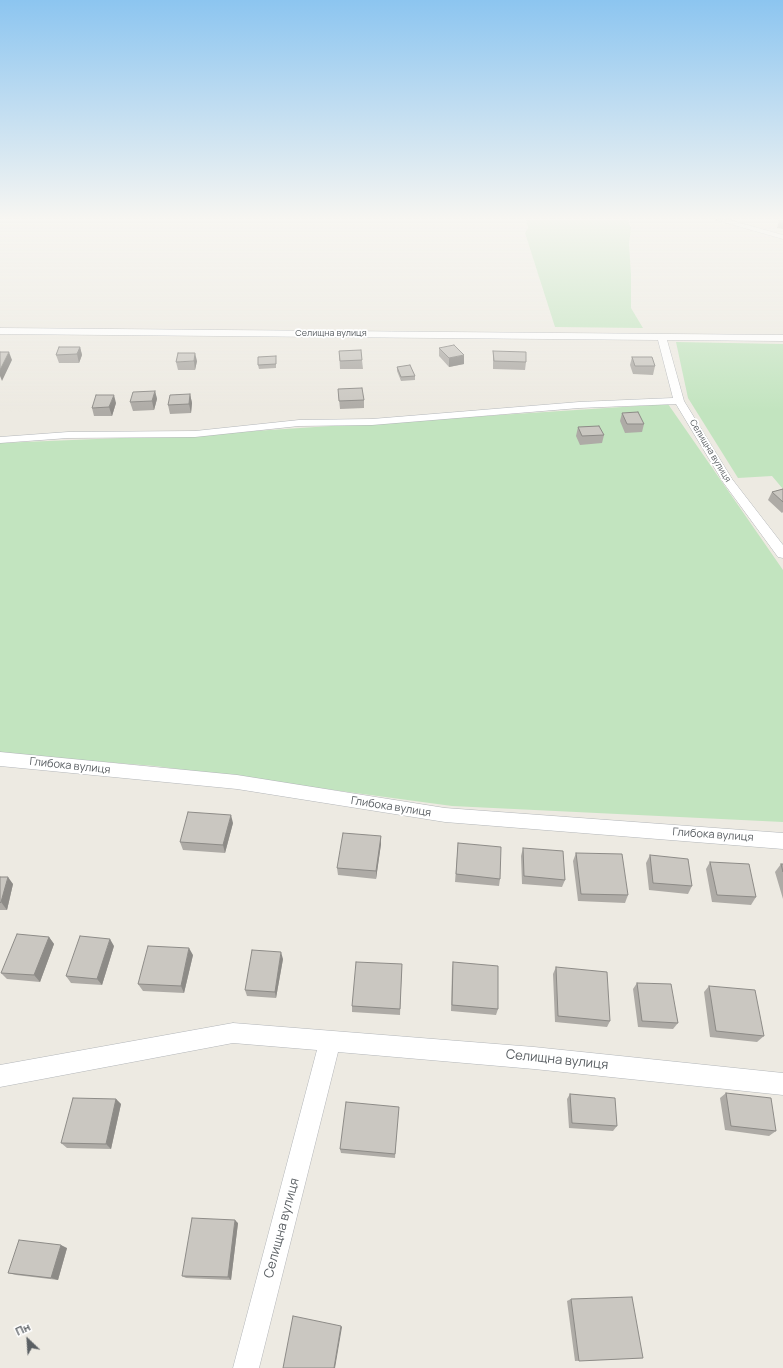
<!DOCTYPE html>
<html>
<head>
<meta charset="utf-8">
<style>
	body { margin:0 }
	#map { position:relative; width:783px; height:1368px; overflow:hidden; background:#edeae2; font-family:Manrope,sans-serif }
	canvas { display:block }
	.north { position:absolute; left:8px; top:1320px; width:40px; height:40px; -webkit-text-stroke:3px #fff; paint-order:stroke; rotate:335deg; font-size:11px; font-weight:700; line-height:16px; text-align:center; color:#5a5f63 }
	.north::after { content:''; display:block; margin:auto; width:14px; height:18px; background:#5a5f63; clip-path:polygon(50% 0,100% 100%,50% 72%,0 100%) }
</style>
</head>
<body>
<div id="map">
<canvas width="783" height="1368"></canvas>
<div class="north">Пн</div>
</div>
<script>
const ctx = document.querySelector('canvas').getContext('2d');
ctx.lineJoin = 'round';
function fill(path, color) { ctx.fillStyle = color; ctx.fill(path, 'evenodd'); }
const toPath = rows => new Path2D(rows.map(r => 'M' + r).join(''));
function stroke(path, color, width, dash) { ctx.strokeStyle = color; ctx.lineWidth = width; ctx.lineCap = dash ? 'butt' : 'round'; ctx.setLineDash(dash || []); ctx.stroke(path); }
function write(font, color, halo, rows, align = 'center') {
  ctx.font = font + ' Manrope,sans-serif'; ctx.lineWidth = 3.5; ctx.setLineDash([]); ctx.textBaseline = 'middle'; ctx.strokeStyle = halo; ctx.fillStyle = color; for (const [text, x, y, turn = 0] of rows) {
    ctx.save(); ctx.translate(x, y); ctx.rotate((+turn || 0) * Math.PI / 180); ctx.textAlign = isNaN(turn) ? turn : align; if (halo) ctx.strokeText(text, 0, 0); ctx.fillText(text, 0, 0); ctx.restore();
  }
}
fill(toPath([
	[526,220,628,220,631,228,629,244,631,274,631,308,643,328,555,327,525,233,528,228],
	[676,342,783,344,783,489,772,476,738,478,688,398],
	[668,404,783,570,783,822,452,806,155,766,0,754,0,443,193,435]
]), '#c2e4bf');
const street = toPath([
	[716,220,730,220,783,235,783,239,716,220],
	[0,328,783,335,783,341,667,340,684,401,732,479,783,545,783,558,778,557,723,482,676,404,579,408,372,425,299,426,195,437,68,438,0,443,0,437,68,432,195,431,299,420,372,419,579,402,673,398,658,340,0,334,0,328],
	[0,752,237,775,445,808,783,833,783,849,445,822,237,789,0,766,0,752],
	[233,1023,534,1047,783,1073,783,1095,534,1069,338,1052,259,1368,233,1368,317,1050,233,1043,0,1087,0,1065,233,1023]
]);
stroke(street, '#b3b6b9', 1);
fill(street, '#fff');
fill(toPath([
	[779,220,783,220,783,229,777,228],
	[80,347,82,355,79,363,59,363,56,355],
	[439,348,464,364,449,367,439,356],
	[339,351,362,360,363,369,340,369],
	[493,351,526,362,525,370,493,369],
	[632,357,655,366,653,375,633,374,630,365],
	[276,360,276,368,259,369,258,365],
	[197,361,195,370,178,370,176,362],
	[397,367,415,376,415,380,401,381,397,371],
	[338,389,364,400,364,408,340,409],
	[155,391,157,399,154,410,133,411,130,402],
	[190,394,192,403,191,413,170,414,168,405],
	[116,403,112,416,94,416,92,408],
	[622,413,644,424,642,432,625,433,620,421],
	[578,427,604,435,602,443,580,445,576,436],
	[783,489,783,512,782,513,768,500,772,492],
	[233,823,225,853,183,850,180,842],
	[381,836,381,844,376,879,338,875,337,868],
	[458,843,500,879,499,886,455,882],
	[523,848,565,880,562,887,522,884,521,856],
	[576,853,628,895,625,903,578,901,573,861],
	[650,855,692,886,688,894,649,890,646,863],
	[710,862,756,897,751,905,712,902,706,869],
	[781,864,783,864,783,899,775,872],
	[0,877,13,884,7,910,0,910],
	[49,937,54,944,40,982,7,979,1,973],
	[114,946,102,985,71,983,66,976],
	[193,955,184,993,143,991,138,984],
	[283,959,276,998,247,996,245,990],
	[453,962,498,1009,496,1015,451,1011,452,969],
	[402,964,400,1015,352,1012,352,1006],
	[556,967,610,1021,607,1027,555,1022,553,974],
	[637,983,678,1023,673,1029,638,1027,633,989],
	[709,986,764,1036,757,1042,710,1037,704,992],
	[726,1093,776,1131,769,1136,725,1130,720,1098],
	[570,1094,617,1126,613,1131,569,1128,567,1099],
	[116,1099,121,1104,111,1149,67,1148,61,1143],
	[398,1112,395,1158,341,1153,340,1149],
	[238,1223,231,1280,186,1278,182,1276],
	[67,1248,58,1280,16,1275,8,1273],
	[571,1299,643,1358,575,1361,567,1301]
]), '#aeaba6');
fill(toPath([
	[80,347,82,355,79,363,77,354],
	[9,352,12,360,2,381,0,376,0,370],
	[195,353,197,361,195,370,194,361],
	[464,355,464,364,449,367,449,358],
	[155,391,157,399,154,410,152,401],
	[190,394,192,403,191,413,189,404],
	[114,395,116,403,112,416,109,407],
	[231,815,233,823,225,853,223,845],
	[381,836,381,844,376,879,376,871],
	[8,877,13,884,7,910,1,902],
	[49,937,54,944,40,982,34,975],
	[110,939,114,946,102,985,97,979],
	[189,948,193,955,184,993,181,986],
	[281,952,283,959,276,998,275,992],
	[116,1099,121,1104,111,1149,106,1144],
	[235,1220,238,1223,231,1280,228,1277],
	[61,1245,67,1248,58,1280,51,1278],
	[341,1326,342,1327,335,1368,334,1368]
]), '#8d8b87');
const building = toPath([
	[454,345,464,355,449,358,439,348,454,345],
	[59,347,80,347,77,354,56,355,59,347],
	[361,350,362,360,340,361,339,351,361,350],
	[493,351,526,352,526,362,494,361,493,351],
	[0,352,9,352,0,370,0,352],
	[178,353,195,353,194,361,176,362,178,353],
	[276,356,276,364,258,365,258,357,276,356],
	[632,357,652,357,655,366,635,366,632,357],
	[410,365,415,376,401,377,397,367,410,365],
	[362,388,364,400,339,401,338,389,362,388],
	[155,391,152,401,130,402,133,392,155,391],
	[190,394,189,404,168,405,170,395,190,394],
	[96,395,114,395,109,407,92,408,96,395],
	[638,412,644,424,627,424,622,413,638,412],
	[599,426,604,435,582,436,578,427,599,426],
	[783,489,783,502,772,492,783,489],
	[188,812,231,815,223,845,180,842,188,812],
	[343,833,381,836,376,871,337,868,343,833],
	[458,843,501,847,500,879,456,874,458,843],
	[523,848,563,851,565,880,524,876,523,848],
	[576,853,622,854,628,895,581,894,576,853],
	[650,855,688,859,692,886,653,883,650,855],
	[710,862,749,864,756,897,717,895,710,862],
	[781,864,783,864,783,872,781,864],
	[0,877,8,877,1,902,0,903,0,877],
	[17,934,49,937,34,975,1,973,17,934],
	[80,936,110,939,97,979,66,976,80,936],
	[148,946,189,948,181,986,138,984,148,946],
	[252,950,281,952,275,992,245,990,252,950],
	[356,962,402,964,400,1009,352,1006,356,962],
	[453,962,498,966,498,1009,452,1005,453,962],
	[556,967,607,972,610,1021,558,1016,556,967],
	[637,983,671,984,678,1023,642,1021,637,983],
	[709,986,755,990,764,1036,716,1031,709,986],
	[726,1093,771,1098,776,1131,731,1126,726,1093],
	[570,1094,615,1098,617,1126,572,1123,570,1094],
	[73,1098,116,1099,106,1144,61,1143,73,1098],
	[346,1102,399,1107,395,1154,340,1149,346,1102],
	[192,1218,235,1220,228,1277,182,1276,192,1218],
	[19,1240,61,1245,51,1278,8,1273,19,1240],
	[632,1297,643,1358,579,1361,571,1299,632,1297],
	[293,1316,341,1326,334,1368,283,1368,293,1316]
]);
fill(building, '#cac7c1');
stroke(building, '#8d8b87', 1);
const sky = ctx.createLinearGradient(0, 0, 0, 412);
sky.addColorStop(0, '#8cc5f0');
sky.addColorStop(0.53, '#f7f6f2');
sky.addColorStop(1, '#f7f6f200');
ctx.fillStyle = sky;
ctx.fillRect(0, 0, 783, 412);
write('9px', '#5a5f63', '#fff', [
	["Селищна вулиця",331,333],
	["Селищна вулиця",710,451,59]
]);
write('11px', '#5a5f63', '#fff', [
	["Глибока вулиця",70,766,6],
	["Глибока вулиця",391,807,9],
	["Глибока вулиця",713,835,4]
]);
write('13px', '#5a5f63', '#fff', [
	["Селищна вулиця",557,1060,6],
	["Селищна вулиця",282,1228,-75]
]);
</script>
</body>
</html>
